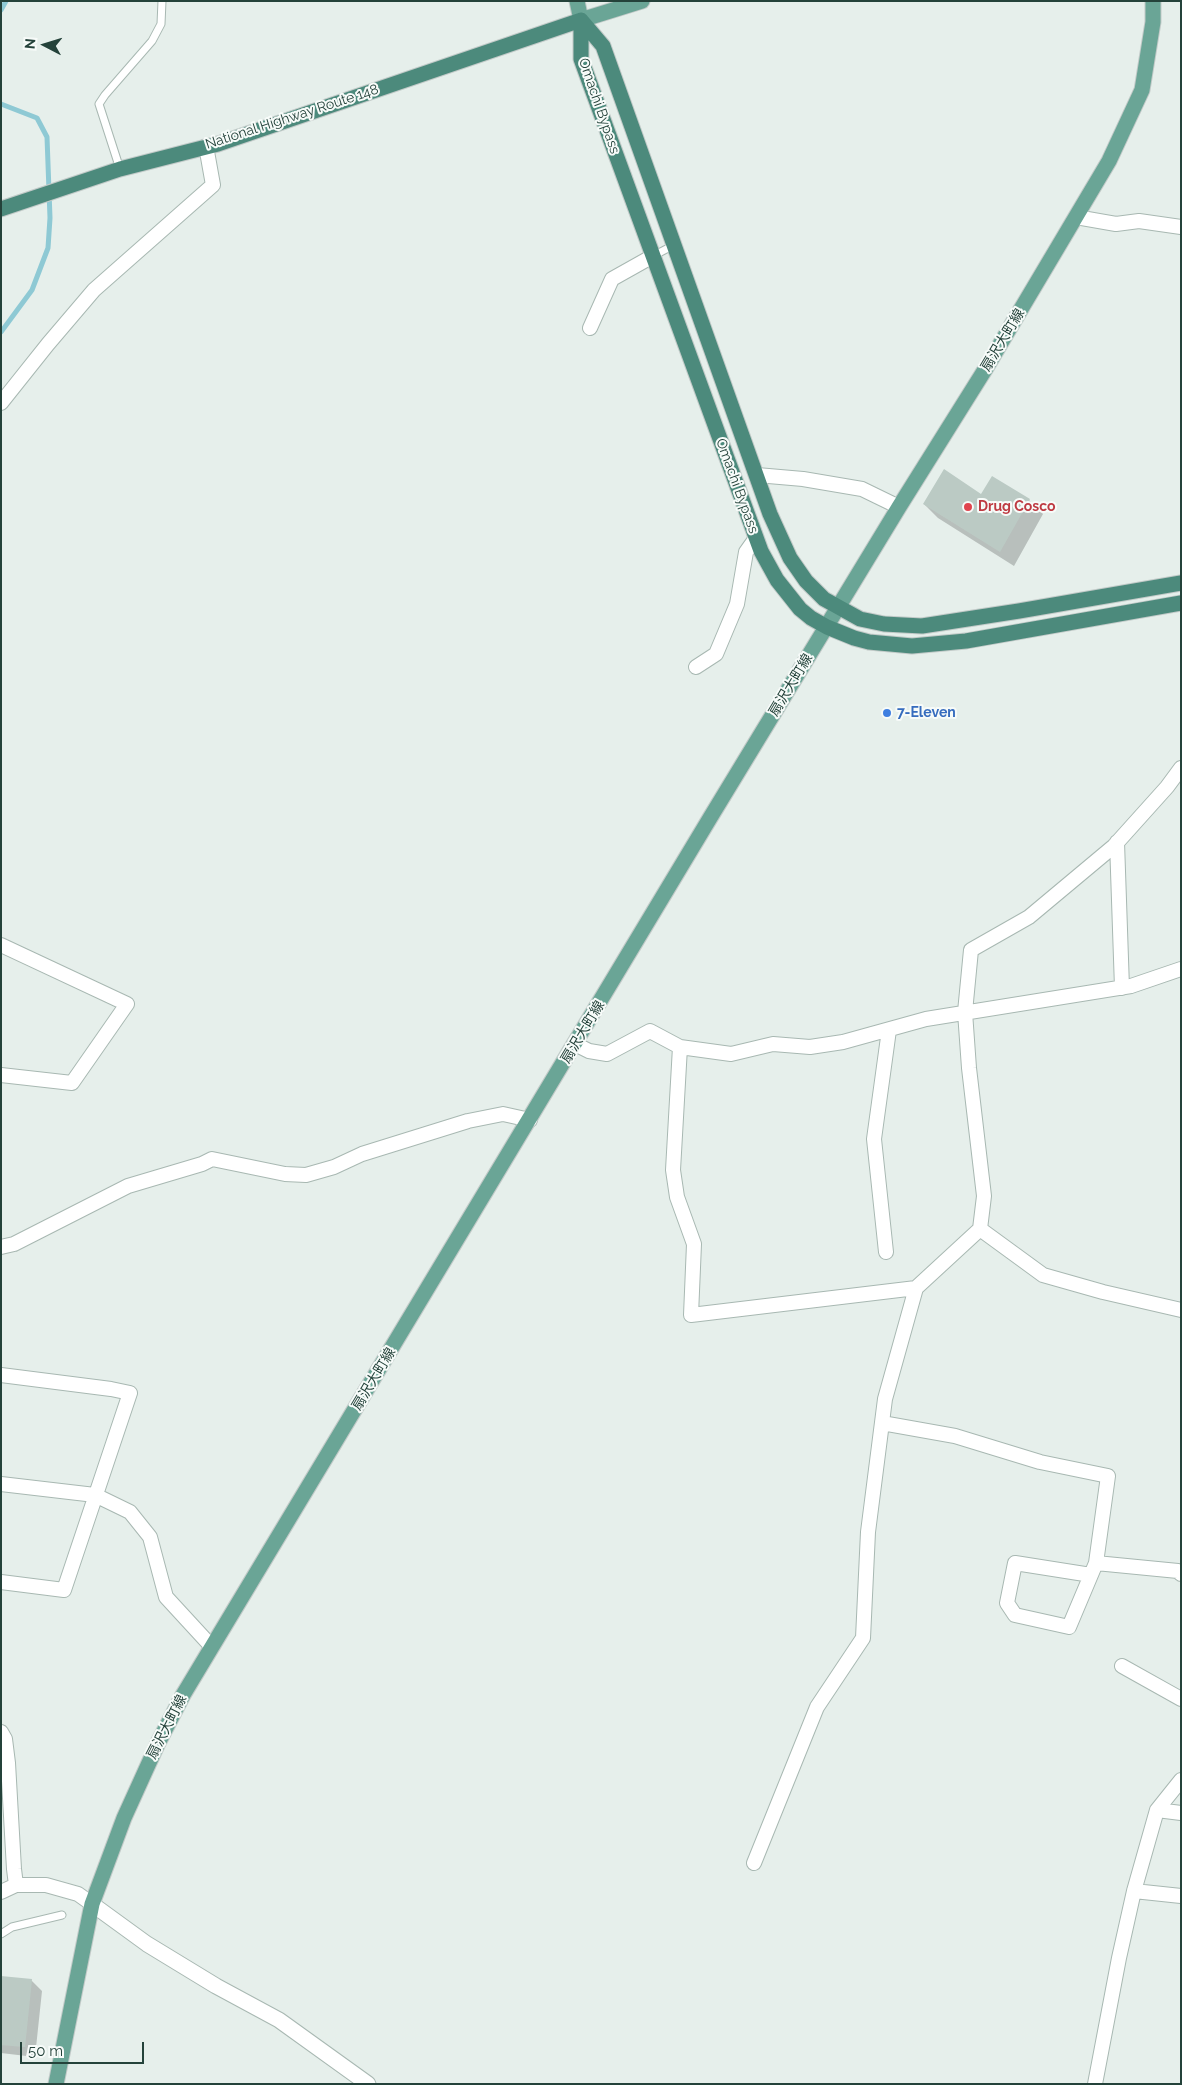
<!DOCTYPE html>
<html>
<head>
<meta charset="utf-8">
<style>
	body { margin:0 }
	#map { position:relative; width:1182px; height:2085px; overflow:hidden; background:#e6efeb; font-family:Raleway,sans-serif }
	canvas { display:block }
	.frame { position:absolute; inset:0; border:2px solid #24423a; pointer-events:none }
	.north { position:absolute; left:20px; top:20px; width:50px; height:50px; -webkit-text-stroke:4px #f7fbf9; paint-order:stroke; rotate:275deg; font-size:14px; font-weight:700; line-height:20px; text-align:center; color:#24423a }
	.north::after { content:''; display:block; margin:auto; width:18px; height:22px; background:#24423a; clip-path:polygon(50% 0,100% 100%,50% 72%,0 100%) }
	.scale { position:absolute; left:20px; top:2042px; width:124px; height:22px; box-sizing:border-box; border:2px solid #24423a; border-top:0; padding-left:6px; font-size:15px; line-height:18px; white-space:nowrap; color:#24423a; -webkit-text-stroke:4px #f7fbf9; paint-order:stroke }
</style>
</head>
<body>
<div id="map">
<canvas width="1182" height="2085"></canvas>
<div class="frame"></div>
<div class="north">N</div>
<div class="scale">50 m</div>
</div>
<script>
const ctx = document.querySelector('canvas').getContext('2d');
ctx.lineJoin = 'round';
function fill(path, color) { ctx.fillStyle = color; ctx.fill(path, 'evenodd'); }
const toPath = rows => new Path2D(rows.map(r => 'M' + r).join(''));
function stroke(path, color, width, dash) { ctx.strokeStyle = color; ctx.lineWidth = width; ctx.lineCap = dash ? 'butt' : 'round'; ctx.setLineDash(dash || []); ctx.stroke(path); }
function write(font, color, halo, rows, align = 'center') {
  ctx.font = font + ' Raleway,"Noto Sans JP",sans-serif'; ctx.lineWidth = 4; ctx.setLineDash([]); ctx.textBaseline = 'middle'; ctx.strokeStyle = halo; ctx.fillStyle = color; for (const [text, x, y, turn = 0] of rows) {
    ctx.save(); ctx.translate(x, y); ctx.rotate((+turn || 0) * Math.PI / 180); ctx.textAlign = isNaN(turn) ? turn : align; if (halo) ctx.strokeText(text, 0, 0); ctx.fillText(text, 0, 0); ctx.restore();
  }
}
fill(toPath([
	[992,478,1029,500,1043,514,1014,566,938,518,924,504,982,496],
	[1,1977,31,1980,42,1991,35,2057,1,2053]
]), '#0003');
stroke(toPath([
	[1,10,6,1],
	[1,104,37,118,47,137,50,218,48,248,32,290,1,332]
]), '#8ec9d4', 5);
fill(toPath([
	[944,469,981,494,992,476,1030,499,1000,552,923,504],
	[1,1976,32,1979,25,2047,1,2045]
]), '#bbcac4');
const service = toPath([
	[120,169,99,104,105,95,152,41,161,24,162,1],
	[653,256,674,245],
	[1,1934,12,1927,62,1915]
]);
const minor = toPath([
	[1076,217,1116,224,1139,221,1181,227],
	[590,328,612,279,653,256],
	[1,403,48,344,94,290,213,185,206,146],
	[757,475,803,479,862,489,899,507],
	[696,667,716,654,737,604,746,552,756,538],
	[1117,842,1122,988],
	[1,945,127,1004,72,1083,1,1075],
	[575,1044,589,1051,607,1054,650,1031,680,1047,731,1054,773,1044,810,1047,843,1042,926,1019,1131,986,1181,969],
	[680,1047,673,1170,677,1197,694,1244,691,1315,916,1288],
	[980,1229,1043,1275,1103,1292,1181,1310],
	[1,1247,14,1244,128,1186,202,1164,212,1159,285,1174,306,1175,334,1167,362,1154,468,1121,503,1114,530,1120],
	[886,1252,874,1139,889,1030],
	[1,1375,111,1389,130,1393,64,1590,1,1582],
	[882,1423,955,1436,1040,1462,1108,1476,1096,1563,1178,1571,1181,1574],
	[1,1484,95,1495,130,1512,150,1537,166,1597,212,1647],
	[1091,1575,1015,1563,1007,1603,1015,1615,1069,1627,1096,1563],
	[1122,1666,1181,1699],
	[1,1732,5,1739,8,1763,14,1869,16,1885],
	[1157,1810,1181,1813],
	[754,1863,817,1707,863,1638,868,1532,885,1399,916,1288,980,1229,984,1196,969,1068,965,1012,971,950,1029,917,1114,846,1167,787,1181,768],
	[1134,1891,1181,1896],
	[1,1892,16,1885,46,1885,78,1894,92,1904],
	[1095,2084,1119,1958,1134,1891,1157,1810,1181,1780]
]);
const tertiary = toPath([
	[92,1904,147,1944,216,1986,279,2020,368,2084]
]);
const primary = toPath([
	[577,1,581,20,642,1],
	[56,2084,92,1904,124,1818,158,1743,183,1695,710,818,899,507,986,368,1109,161,1142,90,1153,22,1153,1]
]);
const trunk = toPath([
	[581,20,581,59,761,551,777,580,800,609,811,618,827,627,854,638,869,642,912,646,966,641,1181,603],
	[581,20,603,46,770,514,790,558,806,581,824,599,860,619,884,624,922,626,1019,611,1181,583],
	[1,209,120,169,218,144,581,20]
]);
stroke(service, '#a8b8b2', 9);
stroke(minor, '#a8b8b2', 16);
stroke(tertiary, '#a8b8b2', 17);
stroke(primary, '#c2cac8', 17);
stroke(trunk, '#c2cac8', 17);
stroke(service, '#fff', 7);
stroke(minor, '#fff', 14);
stroke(tertiary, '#fff', 15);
stroke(primary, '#6aa596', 15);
stroke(trunk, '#4c8a7c', 15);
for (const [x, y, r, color] of [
	[968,507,5,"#e0444e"],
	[887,713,5,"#3f7fe0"]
]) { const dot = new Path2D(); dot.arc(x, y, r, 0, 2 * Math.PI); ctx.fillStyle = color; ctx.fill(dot); stroke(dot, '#f7fbf9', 2); }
write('14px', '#24423a', '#f7fbf9', [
	["Omachi Bypass",599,106,71],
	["National Highway Route 148",292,117,-18],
	["扇沢大町線",1003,340,-59],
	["Omachi Bypass",737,486,70],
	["扇沢大町線",791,685,-59],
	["扇沢大町線",583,1032,-59],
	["扇沢大町線",374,1379,-59],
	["扇沢大町線",167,1727,-63]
]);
write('bold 14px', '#be3a42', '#f7fbf9', [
	["Drug Cosco",978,507]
], 'left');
write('bold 14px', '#366cbe', '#f7fbf9', [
	["7-Eleven",897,713]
], 'left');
</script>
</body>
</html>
